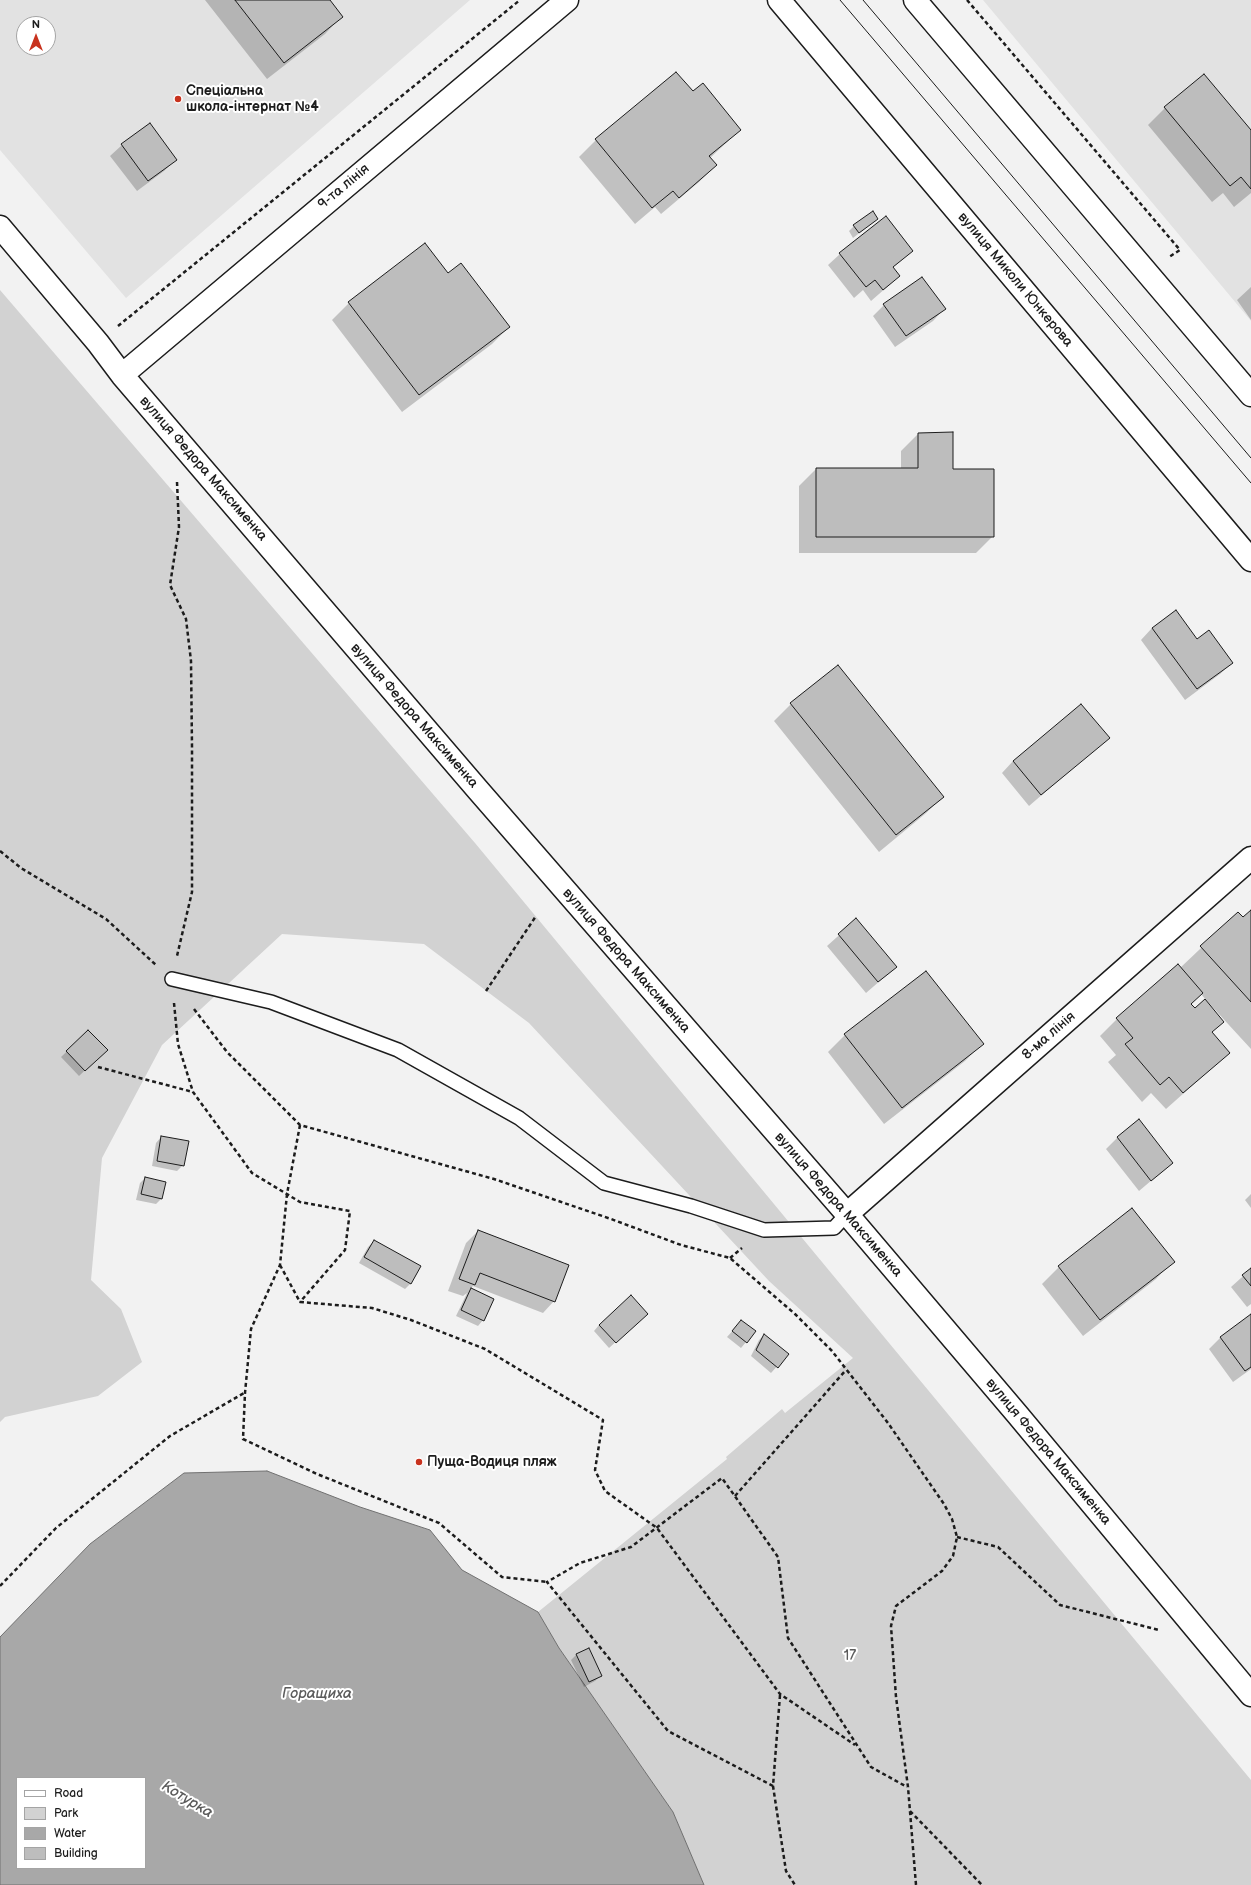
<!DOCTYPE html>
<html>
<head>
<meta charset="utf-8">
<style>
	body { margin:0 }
	#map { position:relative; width:1251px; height:1885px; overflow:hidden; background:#f2f2f2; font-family:"Balsamiq Sans",sans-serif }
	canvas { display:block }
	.legend { position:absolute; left:16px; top:1777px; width:130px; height:92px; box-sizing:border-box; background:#fff; border:1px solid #a4a4a4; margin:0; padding:5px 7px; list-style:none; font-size:12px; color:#1c1c1c }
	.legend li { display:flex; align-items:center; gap:8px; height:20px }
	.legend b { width:20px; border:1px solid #a4a4a4 }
	.north { position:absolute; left:16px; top:16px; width:40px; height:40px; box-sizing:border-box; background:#fff; border:1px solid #a4a4a4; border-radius:50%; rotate:0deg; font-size:11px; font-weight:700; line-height:16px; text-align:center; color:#1c1c1c }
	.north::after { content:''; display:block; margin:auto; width:14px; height:18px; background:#c8321e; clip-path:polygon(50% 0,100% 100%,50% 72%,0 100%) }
</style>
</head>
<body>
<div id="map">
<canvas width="1251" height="1885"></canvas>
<ul class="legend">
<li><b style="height:5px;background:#fff"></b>Road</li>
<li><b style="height:11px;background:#d2d2d2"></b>Park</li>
<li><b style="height:11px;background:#a8a8a8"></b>Water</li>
<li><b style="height:11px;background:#bdbdbd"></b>Building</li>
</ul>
<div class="north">N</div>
</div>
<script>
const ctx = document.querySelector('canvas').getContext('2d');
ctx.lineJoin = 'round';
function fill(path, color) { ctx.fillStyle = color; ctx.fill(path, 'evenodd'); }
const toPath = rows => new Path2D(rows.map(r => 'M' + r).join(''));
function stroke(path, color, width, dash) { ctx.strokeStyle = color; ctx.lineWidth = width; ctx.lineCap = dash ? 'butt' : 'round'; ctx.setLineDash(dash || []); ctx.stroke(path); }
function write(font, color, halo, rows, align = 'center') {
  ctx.font = font + ' "Balsamiq Sans",sans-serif'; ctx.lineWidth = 4; ctx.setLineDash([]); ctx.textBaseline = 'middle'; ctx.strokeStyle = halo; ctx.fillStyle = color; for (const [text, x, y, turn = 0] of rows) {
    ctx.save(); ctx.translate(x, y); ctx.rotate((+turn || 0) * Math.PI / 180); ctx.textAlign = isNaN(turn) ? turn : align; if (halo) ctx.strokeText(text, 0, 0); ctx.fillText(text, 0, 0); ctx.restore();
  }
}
fill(toPath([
	[0,0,470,0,126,298,0,150],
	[24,24,48,24,48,48,24,48],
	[983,0,1251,0,1251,321]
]), '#e2e2e2');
fill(toPath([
	[0,290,475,843,1251,1780,1251,1885,704,1885,673,1812,559,1648,538,1612,727,1459,726,1457,782,1409,785,1413,853,1358,769,1281,529,1023,424,944,282,934,162,1045,102,1158,91,1280,121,1309,142,1362,98,1396,5,1417,0,1422]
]), '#d2d2d2');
const water = toPath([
	[267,1471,360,1507,430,1530,462,1570,538,1612,559,1648,673,1812,704,1885,0,1885,0,1637,90,1544,184,1473,267,1471],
	[17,1778,145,1778,145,1868,17,1868,17,1778]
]);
fill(water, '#a8a8a8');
stroke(water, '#707070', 1);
fill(toPath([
	[205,0,329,0,342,16,325,34,267,79],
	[1204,75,1251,131,1251,193,1234,207,1223,193,1212,202,1148,125,1165,108],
	[693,93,740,130,710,158,716,165,699,182,661,214,655,207,635,224,579,157,596,140],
	[122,145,176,159,164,171,137,191,110,156],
	[886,218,912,251,892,268,899,276,887,287,871,301,863,290,854,298,828,265,840,254],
	[877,219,853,238,849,231,854,226],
	[448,274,509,327,492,344,402,412,332,320,349,303],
	[1251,287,1251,320,1237,300],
	[884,305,944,309,933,321,895,347,873,316],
	[918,434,952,470,993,536,976,553,799,553,799,486,816,469,901,469,901,451],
	[1152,628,1197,641,1232,663,1220,674,1185,700,1141,640],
	[791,704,943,797,925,814,879,852,774,721],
	[1108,738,1029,806,1002,773,1013,761],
	[1251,911,1251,1049,1206,1000,1205,1001,1211,1033,1229,1053,1166,1109,1151,1093,1142,1102,1108,1062,1116,1055,1100,1036,1117,1019,1180,968,1238,913,1243,918],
	[1201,994,1206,1000,1195,1010,1190,1005],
	[856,920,896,967,866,993,827,946],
	[926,972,982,1044,965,1061,884,1124,828,1052,845,1035],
	[88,1031,106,1050,79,1076,61,1057],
	[161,1137,183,1165,177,1171,152,1166,156,1143],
	[1118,1137,1172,1163,1139,1191,1106,1149],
	[145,1178,161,1199,156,1204,136,1200,140,1183],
	[1251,1194,1251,1208,1245,1200],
	[1132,1209,1173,1261,1156,1279,1083,1336,1042,1284,1059,1267],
	[478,1231,554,1301,543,1313,473,1286,470,1289,493,1299,483,1320,478,1326,456,1316,467,1293,463,1296,448,1291,466,1243],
	[374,1241,411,1283,405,1289,359,1263,368,1247],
	[1251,1269,1251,1304,1247,1307,1231,1287],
	[1251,1315,1251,1369,1233,1382,1209,1349,1220,1338],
	[641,1319,609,1348,594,1331,599,1325],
	[736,1327,746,1342,741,1348,727,1337],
	[764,1335,788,1354,771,1373,751,1356,759,1340],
	[588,1649,601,1675,595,1681,584,1687,571,1660,576,1655]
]), '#0003');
const building = toPath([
	[235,0,330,0,343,17,284,63,235,0],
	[676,72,693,91,703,83,741,130,709,156,717,165,679,198,673,191,652,208,595,139,676,72],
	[1204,74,1251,130,1251,189,1241,177,1230,186,1164,107,1204,74],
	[150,123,177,160,148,181,121,144,150,123],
	[873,211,878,219,859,233,853,225,873,211],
	[886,216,913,251,893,267,900,276,883,290,875,280,866,287,839,253,886,216],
	[425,243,448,273,461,263,510,327,419,395,348,302,425,243],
	[922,277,946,309,906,336,883,304,922,277],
	[953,432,953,469,994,469,994,537,816,537,816,468,918,468,918,433,953,432],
	[1176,610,1197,639,1209,630,1233,663,1197,689,1152,628,1176,610],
	[838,665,944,797,896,835,790,703,838,665],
	[1081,704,1110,738,1041,795,1013,761,1081,704],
	[1251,910,1251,1002,1200,946,1238,912,1243,917,1251,910],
	[856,918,897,967,878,982,838,934,856,918],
	[1178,964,1203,993,1191,1004,1195,1008,1205,999,1224,1022,1212,1032,1230,1053,1183,1093,1169,1077,1160,1085,1125,1044,1133,1038,1116,1018,1178,964],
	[926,971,984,1044,902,1108,844,1034,926,971],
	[88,1030,108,1050,85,1071,66,1051,88,1030],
	[1139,1119,1173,1163,1151,1181,1117,1137,1139,1119],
	[161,1136,189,1141,184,1166,157,1161,161,1136],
	[145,1177,166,1182,162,1199,141,1194,145,1177],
	[1132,1208,1175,1262,1100,1320,1058,1266,1132,1208],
	[478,1230,569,1265,555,1302,480,1273,475,1285,459,1279,478,1230],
	[374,1240,421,1266,411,1284,364,1257,374,1240],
	[1251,1268,1251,1286,1242,1275,1251,1268],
	[471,1288,494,1299,484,1321,461,1310,471,1288],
	[631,1295,648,1314,616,1343,599,1325,631,1295],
	[1251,1314,1251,1367,1245,1371,1220,1337,1251,1314],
	[741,1320,756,1331,747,1343,732,1331,741,1320],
	[764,1334,789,1354,778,1368,756,1350,764,1334],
	[589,1648,602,1676,589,1682,576,1654,589,1648]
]);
fill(building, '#bdbdbd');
stroke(building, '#1c1c1c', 1);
const service = toPath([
	[172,979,271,1002,398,1050,519,1118,604,1183,691,1206,764,1230,834,1228,847,1214]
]);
const minor = toPath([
	[779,0,1251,560],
	[915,0,1251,395],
	[0,227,98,343,122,375,478,790,847,1214,1017,1414,1251,1695],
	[122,375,567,0],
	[847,1214,1251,858]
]);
stroke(service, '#1c1c1c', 16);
stroke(minor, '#1c1c1c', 25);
stroke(toPath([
	[967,0,1180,250,1169,257],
	[118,326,520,0],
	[177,482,179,527,170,585,186,619,191,661,192,747,192,892,177,956],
	[0,851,21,868,106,919,156,965],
	[486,991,536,916],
	[174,1003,178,1044,193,1092,252,1173,300,1202,350,1211,345,1250,300,1302],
	[194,1009,227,1052,300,1125,494,1179,611,1219,681,1245,730,1258,795,1314,832,1351,888,1423,944,1504,952,1519,957,1537,953,1556,942,1571,896,1606,891,1626,896,1697,908,1787,916,1885],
	[98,1067,193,1092],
	[300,1125,287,1194,280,1265,251,1329,245,1393,243,1439,317,1474,439,1523,502,1577,547,1582],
	[730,1258,742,1248],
	[280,1265,300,1302,372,1308,411,1320,485,1349,603,1420,595,1470,605,1491,657,1528,780,1694,855,1745],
	[735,1496,846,1370],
	[957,1537,998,1547,1060,1605,1159,1630],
	[0,1586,56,1528,170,1436,244,1393],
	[780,1695,773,1786,786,1871,795,1885],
	[773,1786,668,1731,547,1582,580,1563,631,1547,722,1478,778,1557,788,1638,871,1767,907,1787],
	[910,1811,982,1885]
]), '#1c1c1c', 2.5, [4, 3]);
stroke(service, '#fff', 13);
stroke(minor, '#fff', 22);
stroke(toPath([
	[840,0,1251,483],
	[863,0,1251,458]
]), '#1c1c1c', 1);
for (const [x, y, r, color] of [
	[178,99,4,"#c8321e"],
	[419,1462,4,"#c8321e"]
]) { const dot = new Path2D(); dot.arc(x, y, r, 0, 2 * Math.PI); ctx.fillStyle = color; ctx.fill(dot); stroke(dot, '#fff', 1.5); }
write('bold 14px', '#1c1c1c', '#fff', [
	["Спеціальна",186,91],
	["школа-інтернат №4",186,107],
	["Пуща-Водиця пляж",427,1462]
], 'left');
write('14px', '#1c1c1c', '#fff', [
	["9-та лінія",344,187,-40],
	["вулиця Миколи Юнкерова",1015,280,50],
	["вулиця Федора Максименка",203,469,49],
	["вулиця Федора Максименка",414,716,49],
	["вулиця Федора Максименка",626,961,49],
	["8-ма лінія",1049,1036,-41],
	["вулиця Федора Максименка",838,1205,49],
	["вулиця Федора Максименка",1048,1452,50]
]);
write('14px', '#5c5c5c', '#fff', [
	["17",850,1656]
]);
write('italic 15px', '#5b5b5b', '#fff', [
	["Горащиха",317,1694],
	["Котурка",187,1800,31]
]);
</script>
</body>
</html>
